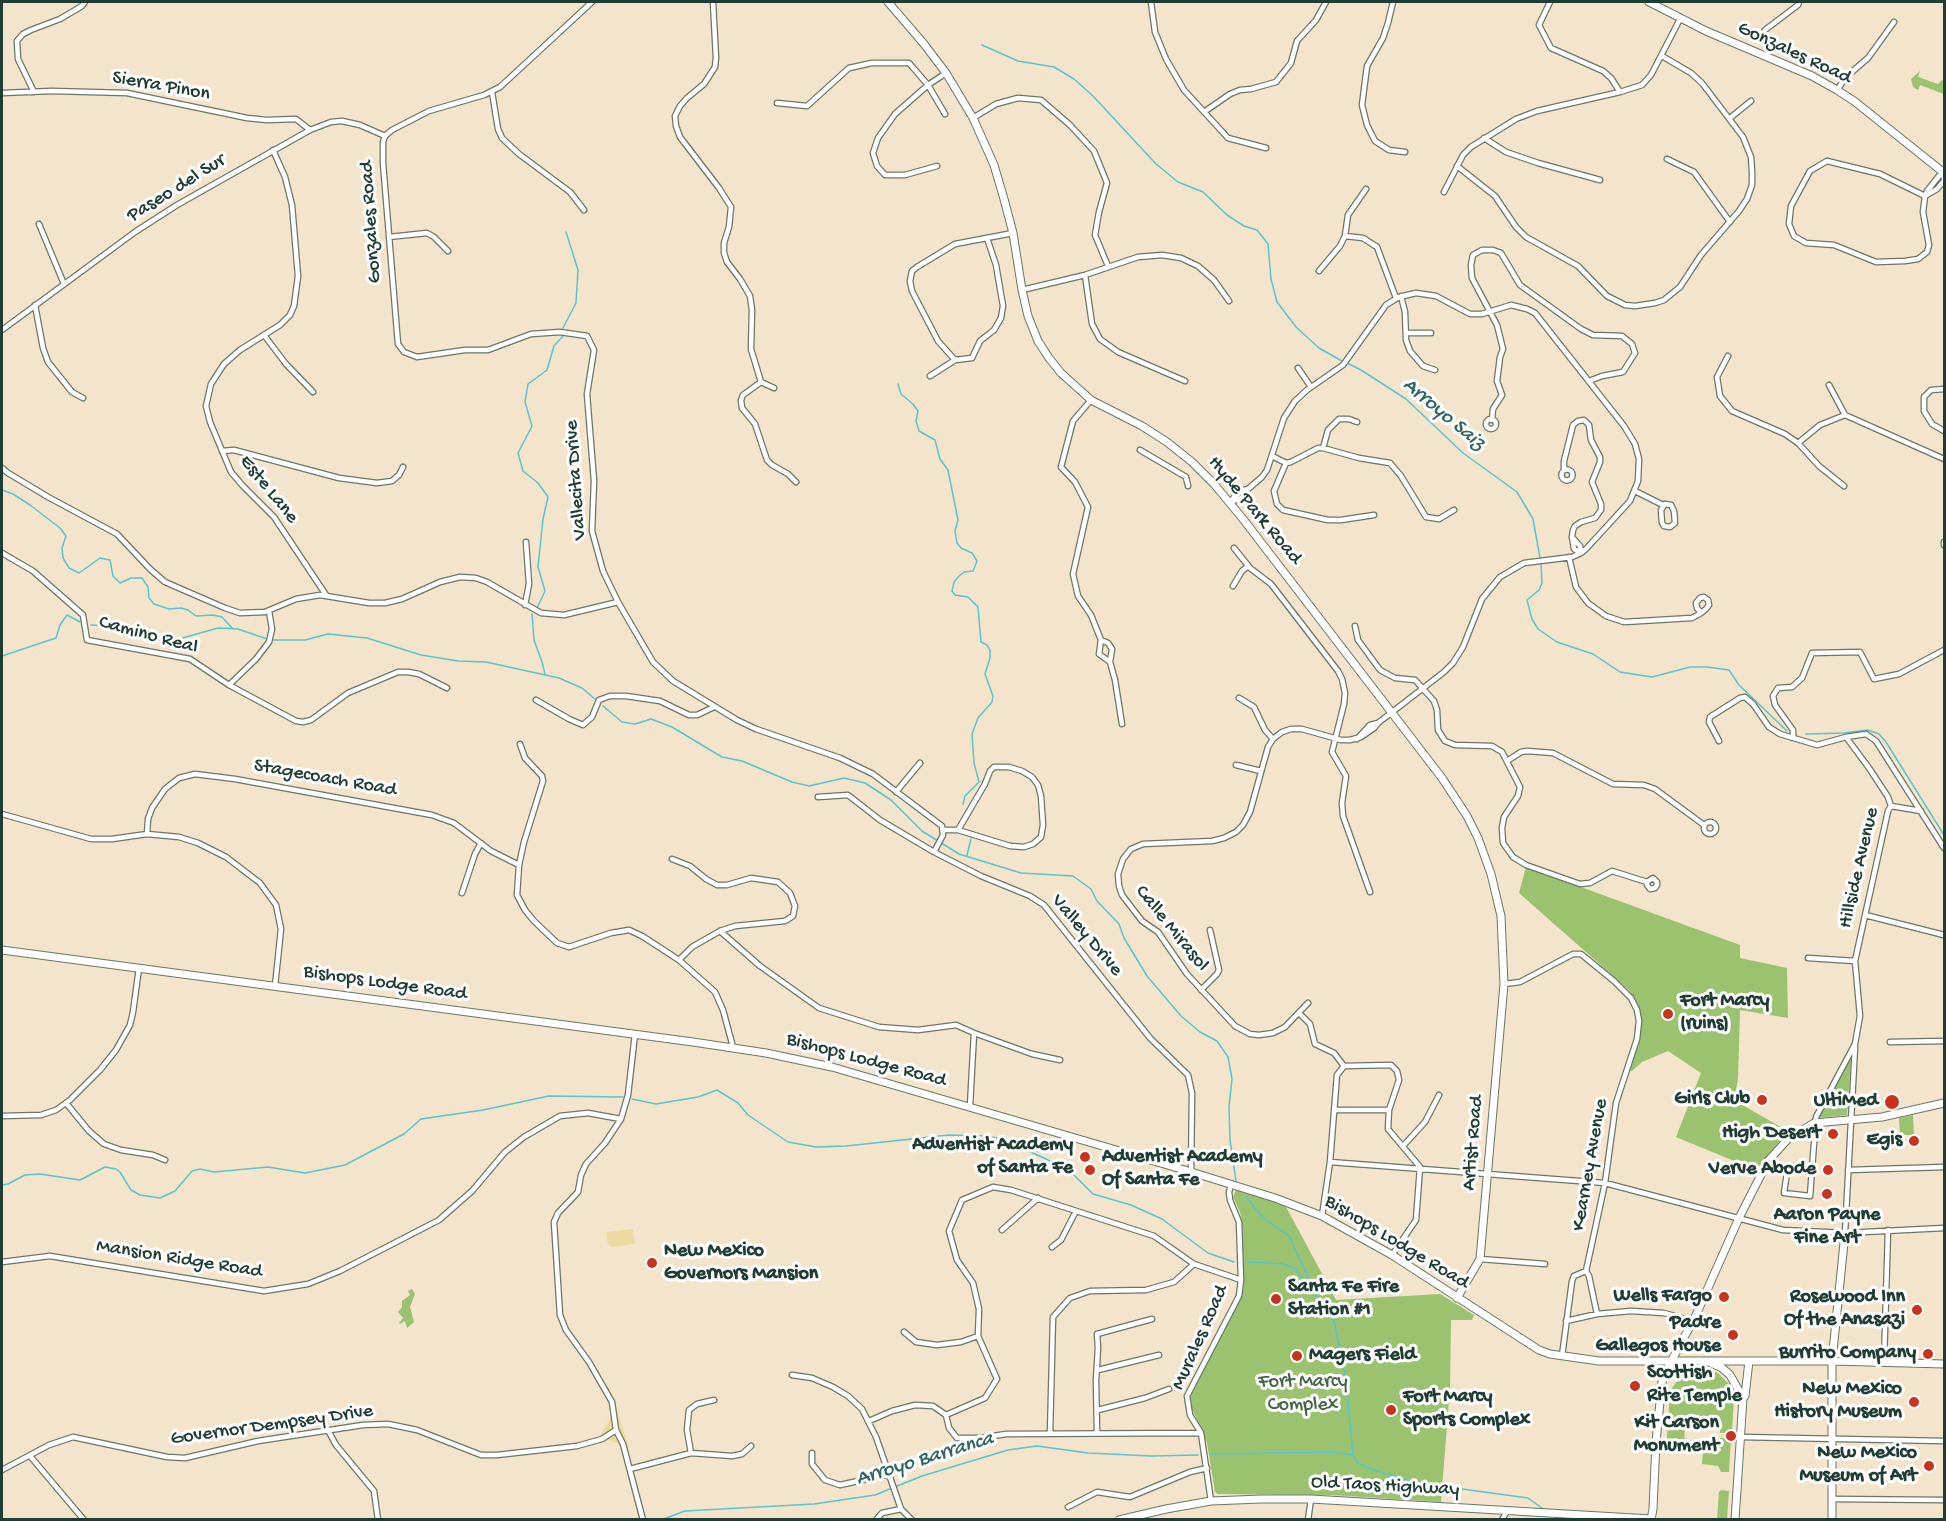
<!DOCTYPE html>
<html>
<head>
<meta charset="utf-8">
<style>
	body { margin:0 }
	#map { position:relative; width:1946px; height:1521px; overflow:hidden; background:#f3e4cb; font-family:"Gochi Hand",sans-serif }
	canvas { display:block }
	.frame { position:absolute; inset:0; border:3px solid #1f3d34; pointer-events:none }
</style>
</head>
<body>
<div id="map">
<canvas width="1946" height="1521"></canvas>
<div class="frame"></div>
</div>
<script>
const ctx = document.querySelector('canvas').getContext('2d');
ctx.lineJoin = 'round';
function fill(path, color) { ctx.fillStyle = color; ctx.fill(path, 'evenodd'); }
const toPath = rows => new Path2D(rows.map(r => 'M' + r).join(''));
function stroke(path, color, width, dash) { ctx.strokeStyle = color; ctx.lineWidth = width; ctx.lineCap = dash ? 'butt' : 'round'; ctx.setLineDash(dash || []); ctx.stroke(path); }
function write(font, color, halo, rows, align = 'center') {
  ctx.font = font + ' "Gochi Hand",sans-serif'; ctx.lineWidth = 6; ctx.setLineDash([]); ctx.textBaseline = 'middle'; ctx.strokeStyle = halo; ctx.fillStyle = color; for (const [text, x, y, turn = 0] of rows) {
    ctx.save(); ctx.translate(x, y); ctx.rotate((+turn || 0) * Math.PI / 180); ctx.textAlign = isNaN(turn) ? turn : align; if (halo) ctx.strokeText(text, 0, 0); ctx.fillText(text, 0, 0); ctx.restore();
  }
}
fill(toPath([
	[1920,71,1918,77,1938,84,1942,80,1944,81,1944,94,1920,85,1918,90,1913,87,1911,79],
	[1526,867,1740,945,1740,958,1787,968,1788,1018,1740,1010,1738,1079,1734,1100,1791,1133,1779,1142,1767,1156,1757,1174,1739,1163,1676,1137,1701,1073,1668,1051,1642,1062,1632,1071,1630,1071,1642,1027,1641,1013,1637,1003,1629,990,1519,893],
	[1851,1059,1847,1115,1817,1118,1848,1061],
	[1913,1115,1914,1135,1900,1135,1899,1118],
	[1236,1190,1239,1190,1284,1203,1336,1300,1440,1294,1474,1315,1472,1320,1451,1320,1450,1387,1441,1502,1332,1495,1218,1494,1215,1492,1207,1443,1193,1411,1190,1399,1195,1382,1202,1373,1242,1294,1244,1286,1242,1221,1240,1212,1233,1197],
	[412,1289,415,1294,410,1307,414,1322,407,1328,405,1321,400,1324,399,1323,403,1318,398,1312,402,1307,402,1301,410,1295,408,1291],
	[1702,1367,1718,1373,1730,1385,1734,1396,1732,1432,1720,1433,1720,1418,1685,1419,1684,1453,1666,1452,1670,1391,1680,1377,1691,1370],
	[1720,1438,1731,1438,1729,1472,1721,1472,1718,1466,1702,1464,1703,1452,1721,1451],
	[1721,1490,1729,1491,1727,1519,1717,1519,1719,1492]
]), '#9bc36f');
fill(toPath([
	[633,1229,635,1244,611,1247,608,1244,606,1232],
	[616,1407,629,1448,600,1437]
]), '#eeda9e');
stroke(toPath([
	[982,45,1018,61,1054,67,1074,79,1093,96,1156,164,1178,182,1203,192,1227,215,1244,226,1257,230,1268,244,1271,279,1277,302,1296,327,1319,348,1342,361],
	[563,328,576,303,578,270,566,232],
	[1347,363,1361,370,1406,399,1463,453,1517,492,1533,519,1540,558],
	[898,384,901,394,913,404,918,411,916,421,919,431,935,440,940,459,948,470,958,520,955,531,957,543,961,548,972,553,977,561,973,571,964,572,958,577,954,582,952,591,955,595,968,597,978,607,981,642,987,645,990,650,990,658,985,674,993,696,992,702,978,718,972,734,974,763,979,782,965,796,963,804],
	[2,490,13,494,30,505,60,528,66,536,62,548,63,558,69,568,79,573,100,558,110,560,113,576,120,583,131,578,142,578,148,587,149,598,154,604,169,609,181,608,188,610,196,616,213,615,222,617,232,628],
	[1541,563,1542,583,1539,590,1527,600,1532,619,1538,629,1557,642,1593,654,1620,672,1652,677,1690,667,1707,667,1729,670,1739,685,1787,731],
	[537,608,545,591,538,567,543,519,548,497,538,483,523,471,518,453,532,426,525,402,528,384,547,370,554,346,563,336],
	[532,614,534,640,542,662,545,674],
	[91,625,114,626,147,639,172,641,218,628,238,629,267,639],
	[272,640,305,640,328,634,367,638,421,655,458,661,486,662,559,678,582,688,595,699],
	[2,656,56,638,60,625,67,615,80,622],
	[603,706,622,722,635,724,651,719,672,727,722,757,742,761,792,782,809,786,844,778,865,783,891,800,922,831,959,854,1021,873,1073,876,1091,889,1097,901,1119,924,1124,938,1147,976,1181,1016,1200,1032,1217,1041,1228,1057,1232,1079,1229,1107,1230,1140,1236,1181],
	[1806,734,1844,733,1868,730,1879,734,1886,742,1944,835],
	[967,855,971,839],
	[632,1099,656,1104,698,1097,717,1090,738,1103,748,1115,788,1142,816,1147,846,1146,949,1135,986,1136,1002,1139,1068,1169,1093,1194,1131,1205,1162,1219,1208,1253,1234,1262],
	[2,1185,8,1184,25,1175,40,1174,80,1180,105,1167,116,1169,120,1172,131,1190,140,1195,160,1198,175,1191,192,1171,200,1169,214,1172,268,1167,305,1173,345,1165,404,1134,421,1119,483,1110,549,1096,623,1097],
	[1246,1197,1263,1218,1289,1236,1317,1296,1334,1320,1346,1382,1353,1455,1357,1462,1370,1469,1418,1483,1528,1498,1546,1511],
	[1247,1262,1283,1264,1296,1269,1314,1293],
	[1211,1454,1331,1452,1353,1455],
	[661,1520,685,1511,814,1504,875,1495,922,1476,1008,1450,1037,1446,1088,1453,1151,1456,1198,1455]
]), '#58c5cd', 1.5);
const street = toPath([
	[592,2,500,87,484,95,429,111,392,130,385,136,383,142,383,163,398,344,404,352,417,357,465,350,488,350,531,334,560,332,587,336,594,350,587,394,594,481,592,531,603,571,618,602,653,662,673,681,737,720,756,729,840,758,873,774,942,826,943,835,934,852],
	[713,2,716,58,715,67,704,84,687,98,680,106,675,116,676,126,680,137,719,188,731,207,729,227,724,243,724,253,727,262,740,279,750,296,752,310,751,349,761,382,743,395,741,400,742,408,755,424,767,460,772,465,788,474,796,482],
	[1151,2,1155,32,1166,59,1184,90,1228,138,1266,148],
	[1393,2,1388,23,1383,38,1367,66,1362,105,1367,125,1375,141,1389,150,1405,152],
	[1550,2,1539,25,1551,48,1603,71,1611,78,1620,92],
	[1765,30,1798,5,1799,2],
	[1837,90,1846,77,1868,58,1894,22],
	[34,92,18,59,17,41,23,34,31,30,60,19,82,6,85,2],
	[492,92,498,129,502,138,519,154,570,192,584,210],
	[2,93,52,91,127,93,247,118,267,120,296,119,310,130],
	[777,103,807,106,849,68,872,63,909,63,928,85,945,114],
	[1204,112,1230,94,1240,90,1251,89,1276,82,1291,63,1297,41,1316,20,1326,2],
	[973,118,996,104,1018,98,1041,100,1070,125,1094,151,1107,183,1099,212,1095,235,1108,266],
	[1730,118,1751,101],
	[1484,138,1506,152,1538,163,1600,180],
	[273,150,285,177,292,205,298,276,294,306,290,315,280,325,240,350,224,364,211,384,206,406,210,422,231,472,243,486,274,517,326,595],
	[1667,159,1694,172,1730,222],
	[1827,161,1880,174,1925,196,1923,212,1929,245,1927,252,1918,259,1905,261,1876,262,1834,245,1806,243,1794,236,1789,224,1791,206,1810,171,1827,161],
	[937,166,905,175,885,175,877,166,873,153,878,138,895,114,928,85,946,73],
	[1457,166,1495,196,1516,227,1526,237,1578,266,1607,296,1625,305,1635,306,1655,303,1664,300,1680,287,1701,255,1739,211,1747,199,1752,185,1752,171,1751,157,1743,137,1702,83,1691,73,1662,56],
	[1444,192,1463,155,1471,147,1516,119,1537,111,1620,92,1642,85,1651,75,1680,19],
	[1925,196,1927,191,1939,176,1944,173],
	[1925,196,1937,189,1944,181,1944,174],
	[39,224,64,284],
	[1345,236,1363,238,1377,247,1396,298],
	[389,237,427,233,434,237,448,251],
	[1319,271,1340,246,1345,236,1348,215,1366,189],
	[1085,275,1092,324,1100,339,1118,352,1185,381],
	[1022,290,1085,275,1138,257,1162,255,1181,258,1198,266,1214,280,1229,301],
	[1401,296,1405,312,1406,340,1410,351,1423,366,1435,370],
	[35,305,43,348,48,362,72,392,83,398],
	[2,330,135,232,177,205,310,130,331,122,342,121,360,125,385,136],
	[1406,333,1431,333],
	[264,335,286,364,313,392],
	[1728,356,1717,377,1720,396,1732,411,1785,434,1798,443,1819,466,1844,486],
	[955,360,938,341,912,291,910,281,912,271,917,267,955,244,1013,233],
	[1298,368,1311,387],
	[930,376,955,360,972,358,980,341,994,330,1001,318,1003,306,996,265,987,238],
	[761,382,774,388],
	[1829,385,1845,415],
	[1944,389,1931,390,1924,397,1924,411,1932,424,1944,431],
	[1091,400,1073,421,1061,467,1075,482,1088,507,1073,574,1078,596,1091,615,1101,640,1099,654,1110,662],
	[1845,415,1944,459],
	'1486 424a5 5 0 1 1 10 0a5 5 0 1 1-10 0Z',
	[1492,420,1493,409,1502,395,1497,381,1500,357,1503,349,1497,325,1472,278,1471,265,1473,255,1482,250,1493,250,1501,253,1520,285,1581,329,1593,335,1622,336,1632,344,1635,353,1623,372,1602,376,1589,381],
	[1798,443,1820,425,1845,415],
	[1323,448,1328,430,1339,419,1349,419,1357,422],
	[1140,450,1186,477,1188,486],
	[222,451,234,450,339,478,377,483,392,481,399,475,403,467],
	[1272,456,1286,463,1291,462,1318,448,1323,448,1359,458,1390,463,1401,476,1426,517,1439,519,1454,510],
	[1286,463,1274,491,1277,504,1283,510,1328,520,1341,520,1374,515],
	[2,468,8,473,48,497,117,534,150,569,165,582,225,608,240,613,265,612,296,599,320,595,369,603,385,603,402,599,440,582,460,577,476,578,487,582,541,613,564,615,618,602],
	'1561.5 475a5.5 5.5 0 1 1 11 0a5.5 5.5 0 1 1-11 0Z',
	[1564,470,1564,461,1573,425,1578,421,1584,420,1589,425,1591,440,1600,457,1600,462,1592,482,1601,504,1601,510,1595,518,1581,522,1575,526,1573,530,1572,537],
	[1635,491,1663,505],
	[1230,502,1242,498,1248,489,1262,477,1267,470,1284,418,1295,401,1307,390,1343,365,1386,305,1399,297,1416,293,1436,296,1470,314,1482,314,1511,305,1527,309,1535,313,1624,426,1635,444,1639,459,1638,481,1630,501,1586,549,1581,553,1572,557,1524,563,1500,577,1482,599,1463,647,1453,663,1444,672,1378,723,1374,728,1361,737,1350,740,1341,740,1302,729,1291,729,1282,732,1273,739,1268,747,1250,812,1243,825,1236,832,1224,838,1212,841,1143,844,1131,849,1123,859,1118,874,1119,886,1122,895,1142,921,1158,932,1187,974,1235,1026,1250,1034,1259,1035,1273,1033,1285,1027,1308,1003],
	[1230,502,1239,491,1248,489],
	[1665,504,1671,505,1674,511,1675,523,1670,527,1664,526,1662,523,1661,510,1665,504],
	[1572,537,1580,546,1581,553,1574,549,1572,537],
	[1944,542,1944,545],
	[1234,548,1250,568,1271,584,1338,671,1342,679,1345,693,1344,704,1332,752,1346,776,1342,803,1343,816,1370,892],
	[2,553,33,571,83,615,87,640,190,659,229,685,296,721,303,722,311,720,348,693,398,672,408,672,419,674,447,688],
	[1569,557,1576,587,1588,603,1606,616,1624,622,1692,618,1701,613,1706,609,1709,605,1708,600,1704,597,1700,598,1696,603,1697,608,1701,613],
	[1233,586,1242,571,1248,566],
	[525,605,529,584,526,542],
	[1355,626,1358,640,1380,670,1395,678,1415,680,1434,701,1437,710,1438,730,1445,741,1455,745,1492,746,1502,752,1520,787,1518,796,1504,817,1502,828,1503,843,1513,857,1526,865,1580,884,1590,883,1612,871,1647,882,1653,878,1657,882,1657,885,1655,888,1650,889,1647,885,1647,882],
	[1101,640,1108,643,1112,649,1110,662,1115,680,1122,724],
	[229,685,256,659,269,642,272,629,269,611],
	[1239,698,1254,707,1265,730,1273,739],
	[536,700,569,719,583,725,592,717,599,700,610,696,626,696,660,701,689,715,697,715,714,707],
	[1793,738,1793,730,1775,705,1773,696,1778,688,1792,687,1802,678,1812,653,1860,652,1874,679,1899,674,1944,650],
	[1357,739,1370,725,1378,723],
	[1719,741,1709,722,1710,717,1740,698,1745,697,1753,704,1769,727,1780,734,1817,745,1846,737,1866,734,1876,741,1944,848],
	[1507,761,1521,752,1527,751,1553,753,1613,784,1644,785,1655,789,1704,825],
	[1236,765,1261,771],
	[896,792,920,763],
	[818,797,848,795,880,820,934,852,981,876,1030,896,1044,905,1150,1038,1188,1075,1192,1093,1191,1172],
	[1891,806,1921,811],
	[2,814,91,839,112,839,147,834,179,837,198,843,226,857,260,883,276,905,281,929,275,986],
	'1704 828a6 6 0 1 1 12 0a6 6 0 1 1-12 0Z',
	[943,830,958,830,1010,846,1024,847,1033,844,1041,837,1043,825,1041,796,1038,785,1032,777,1022,771,1009,767,994,767,990,771,985,784,958,830],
	[147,834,148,819,152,808,165,789,179,778,195,774,235,779,432,815,454,823,491,851,519,865,517,895,525,910,534,921,557,943,569,947,611,933,629,930,642,936,679,960,715,992,723,1010,733,1047],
	[672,859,690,866,706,879,717,885,727,885,751,878,778,882,790,893,795,906,793,916,785,921,735,926,720,931,692,947,679,960],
	[519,865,524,842,543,781,542,776,525,758,520,744],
	[462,893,475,854,481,843],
	[1865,915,1944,935],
	[720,931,760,966,819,1008,879,1027,918,1030,956,1025,974,1033,970,1106],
	[1808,958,1855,961],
	[1504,984,1520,982,1573,954,1581,954,1614,981,1631,998,1637,1010,1639,1021,1637,1039,1616,1103,1605,1183,1586,1271,1589,1276,1597,1314],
	[1201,990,1217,974,1219,970,1210,930],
	[1299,1013,1310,1024,1315,1044,1334,1053,1344,1066],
	[974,1033,1032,1054,1060,1060],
	[1890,1042,1944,1041],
	[1344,1066,1391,1065,1397,1071,1399,1080,1389,1110,1388,1129,1420,1167,1416,1220,1392,1255],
	[66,1103,89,1131,104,1144,121,1150,153,1155,165,1160],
	[1334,1110,1389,1110],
	[2,1116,41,1115,56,1110,70,1100,100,1070,116,1050,130,1025,133,1012,139,968],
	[1403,1146,1425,1122,1439,1095],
	[1330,1162,1605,1183,1783,1230,1845,1233,1944,1228],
	[1812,1167,1788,1166,1784,1193,1810,1196,1816,1117,1855,1044,1860,1016,1855,961,1888,811,1891,806,1888,797,1869,768,1846,737],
	[1848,1170,1944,1167],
	[1322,1216,1330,1162,1337,1075,1344,1066],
	[1002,1230,1038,1198],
	[1845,1233,1855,1047],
	[1052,1247,1061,1240,1076,1211],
	[1480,1259,1545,1264],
	[2,1262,50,1256,264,1291,308,1284,340,1271,439,1220,472,1191,505,1152,524,1137,560,1116,588,1113,621,1119],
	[1566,1321,1597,1314,1631,1311,1664,1313,1693,1321],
	[904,1332,916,1342,937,1345,961,1342,978,1336],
	[1562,1356,1572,1281,1574,1276,1586,1271],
	[1884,1363,1888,1230],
	[1098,1370,1159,1355],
	[792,1375,812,1378,833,1387,848,1396,862,1409,876,1437,901,1509,912,1520],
	[1098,1410,1145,1398,1169,1389],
	[946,1415,985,1398,997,1379,978,1336,979,1309,973,1283,957,1260,949,1231,962,1200,993,1187,1011,1190,1154,1236,1194,1264,1241,1280],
	[946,1415,949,1428,957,1438,981,1438,1006,1434,1201,1433],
	[869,1421,892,1411,915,1405,933,1406,946,1415],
	[616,1430,623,1444,643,1520],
	[329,1432,336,1445,374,1491,378,1520],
	[1097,1433,1096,1380,1098,1348,1097,1334,1152,1319],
	[1050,1434,1053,1317,1070,1298,1090,1291,1146,1290,1174,1282,1194,1264],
	[1740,1437,1944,1441],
	[691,1453,687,1430,689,1410,697,1404,714,1400],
	[812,1453,812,1464,825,1480,840,1485,890,1474],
	[30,1456,84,1520],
	[630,1469,691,1453,732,1456,742,1454,751,1446],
	[2,1470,49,1445,73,1437,167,1457,185,1458,258,1441,363,1425,388,1424,417,1430,481,1455,497,1455,577,1446,602,1439,616,1430,612,1402,589,1362,566,1330,560,1315,554,1222,558,1213,578,1192,581,1175,586,1164,605,1143,621,1119,628,1095,635,1034],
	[1832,1499,1944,1500],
	[1211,1501,1201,1433,1190,1415,1187,1396,1239,1296,1241,1280,1239,1222,1230,1200,1229,1192,1231,1185],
	[1068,1507,1097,1492,1130,1497,1190,1472,1207,1468],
	[876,1520,882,1513,901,1509],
	[1308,1520,1311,1499],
	[1502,1520,1507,1511]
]);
const secondary = toPath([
	[888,2,924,44,946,73,973,118,994,165,1004,199,1013,233,1022,290,1028,316,1038,341,1049,358,1061,373,1091,400,1142,426,1167,442,1192,462,1214,484,1243,519,1442,778,1467,816,1478,838,1491,874,1501,916,1504,984,1480,1259,1457,1298],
	[1649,2,1706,31,1812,76,1837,90,1854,101,1944,173],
	[2,950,693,1042,766,1053,832,1067,1188,1171,1275,1198,1322,1216,1392,1255,1539,1350,1550,1354,1599,1361,1832,1361,1944,1364],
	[1709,1362,1722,1368,1730,1375,1743,1398],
	[1119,1520,1166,1509,1211,1501,1261,1499,1311,1499,1651,1519],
	[1651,1520,1653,1509,1656,1442,1662,1382,1666,1371,1696,1315,1739,1218,1768,1161,1788,1139,1814,1123,1882,1117,1944,1103],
	[1735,1520,1743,1398,1745,1396,1749,1361],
	[1832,1520,1832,1361,1845,1233]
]);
stroke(street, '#697769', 7);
stroke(secondary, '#697769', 9);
stroke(street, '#fff', 4.5);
stroke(secondary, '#fff', 7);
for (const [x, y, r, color] of [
	[1668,1014,6,"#c8321e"],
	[1762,1100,6,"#c8321e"],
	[1892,1102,8,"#c8321e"],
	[1833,1134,6,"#c8321e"],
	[1914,1141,6,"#c8321e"],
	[1085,1157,6,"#c8321e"],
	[1090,1170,6,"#c8321e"],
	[1828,1170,6,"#c8321e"],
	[1827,1194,6,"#c8321e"],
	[652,1263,6,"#c8321e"],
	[1724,1297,6,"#c8321e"],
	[1276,1299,6,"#c8321e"],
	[1917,1310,6,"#c8321e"],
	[1733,1335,6,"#c8321e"],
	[1928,1354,6,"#c8321e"],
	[1297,1356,6,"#c8321e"],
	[1635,1386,6,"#c8321e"],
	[1914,1402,6,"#c8321e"],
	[1391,1410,6,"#c8321e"],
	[1731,1436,6,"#c8321e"],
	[1929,1466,6,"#c8321e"]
]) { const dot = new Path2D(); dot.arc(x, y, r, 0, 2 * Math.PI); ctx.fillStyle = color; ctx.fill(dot); stroke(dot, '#fff', 2); }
write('20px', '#1f3d34', '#fff', [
	["Gonzales Road",1794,54,25],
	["Sierra Pinon",161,87,10],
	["Paseo del Sur",177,189,-32],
	["Gonzales Road",372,222,-94],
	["Vallecita Drive",577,480,-94],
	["Este Lane",268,490,51],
	["Hyde Park Road",1254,511,50],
	["Camino Real",148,636,15],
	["Stagecoach Road",325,779,10],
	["Hillside Avenue",1860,868,-77],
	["Calle Mirasol",1171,929,51],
	["Valley Drive",1086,936,50],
	["Bishops Lodge Road",385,984,8],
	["Bishops Lodge Road",866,1061,15],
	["Artist Road",1474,1143,-85],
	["Kearney Avenue",1591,1165,-80],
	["Bishops Lodge Road",1396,1243,31],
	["Mansion Ridge Road",179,1260,9],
	["Murales Road",1201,1338,-66],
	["Governor Dempsey Drive",272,1426,-8],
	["Old Taos Highway",1385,1487,3]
]);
write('bold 20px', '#1f3d34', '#fff', [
	["Fort Marcy",1680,1002,"left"],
	["(ruins)",1680,1025,"left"],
	["Girls Club",1750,1100],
	["UltiMed",1878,1102],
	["High Desert",1821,1134],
	["Egis",1902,1141],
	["Adventist Academy",1073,1146],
	["of Santa Fe",1073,1169],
	["Adventist Academy",1102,1158,"left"],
	["Of Santa Fe",1102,1181,"left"],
	["Verve Abode",1816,1170],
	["Aaron Payne",1827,1216,"center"],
	["Fine Art",1827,1239,"center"],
	["New Mexico",664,1252,"left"],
	["Governors Mansion",664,1275,"left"],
	["Santa Fe Fire",1288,1288,"left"],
	["Station #1",1288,1311,"left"],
	["Wells Fargo",1712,1297],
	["Rosewood Inn",1905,1298],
	["Of the Anasazi",1905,1321],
	["Padre",1721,1324],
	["Gallegos House",1721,1347],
	["Burrito Company",1916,1354],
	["Magers Field",1309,1356,"left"],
	["Scottish",1647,1374,"left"],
	["Rite Temple",1647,1397,"left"],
	["New Mexico",1902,1390],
	["History Museum",1902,1413],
	["Fort Marcy",1403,1398,"left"],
	["Sports Complex",1403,1421,"left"],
	["Kit Carson",1719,1424],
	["Monument",1719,1447],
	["New Mexico",1917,1454],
	["Museum of Art",1917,1477]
], 'right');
write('20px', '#446546', '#fff', [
	["Fort Marcy",1303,1383],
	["Complex",1303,1406]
]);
write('italic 21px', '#306662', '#fff', [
	["Arroyo Saiz",1443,415,40],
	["Arroyo Barranca",925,1460,-17]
]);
</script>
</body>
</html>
